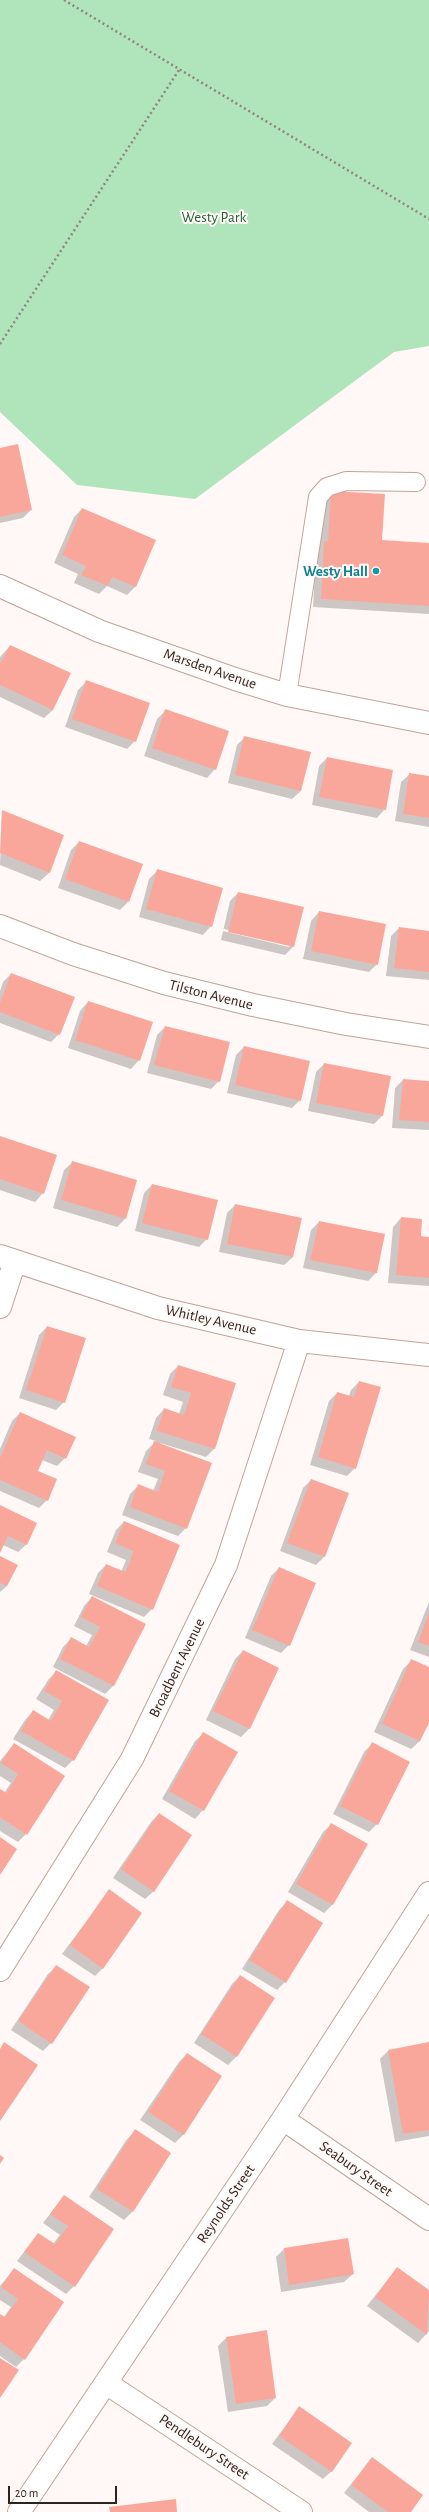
<!DOCTYPE html>
<html>
<head>
<meta charset="utf-8">
<style>
	body { margin:0 }
	#map { position:relative; width:429px; height:2512px; overflow:hidden; background:#fff8f6; font-family:"Alegreya Sans",sans-serif }
	canvas { display:block }
	.scale { position:absolute; left:8px; top:2486px; width:109px; height:18px; box-sizing:border-box; border:2px solid #2f231e; border-top:0; padding-left:5px; font-size:12px; line-height:14px; white-space:nowrap; color:#2f231e; -webkit-text-stroke:3px #fff8f6; paint-order:stroke }
</style>
</head>
<body>
<div id="map">
<canvas width="429" height="2512"></canvas>
<div class="scale">20 m</div>
</div>
<script>
const ctx = document.querySelector('canvas').getContext('2d');
ctx.lineJoin = 'round';
function fill(path, color) { ctx.fillStyle = color; ctx.fill(path, 'evenodd'); }
const toPath = rows => new Path2D(rows.map(r => 'M' + r).join(''));
function stroke(path, color, width, dash) { ctx.strokeStyle = color; ctx.lineWidth = width; ctx.lineCap = dash ? 'butt' : 'round'; ctx.setLineDash(dash || []); ctx.stroke(path); }
function write(font, color, halo, rows, align = 'center') {
  ctx.font = font + ' "Alegreya Sans",sans-serif'; ctx.lineWidth = 4; ctx.setLineDash([]); ctx.textBaseline = 'middle'; ctx.strokeStyle = halo; ctx.fillStyle = color; for (const [text, x, y, turn = 0] of rows) {
    ctx.save(); ctx.translate(x, y); ctx.rotate((+turn || 0) * Math.PI / 180); ctx.textAlign = isNaN(turn) ? turn : align; if (halo) ctx.strokeText(text, 0, 0); ctx.fillText(text, 0, 0); ctx.restore();
  }
}
fill(toPath([
	[0,0,429,0,429,346,394,352,195,499,77,485,0,412]
]), '#b0e5bc');
fill(toPath([
	[0,449,31,510,23,518,0,523],
	[331,492,381,541,429,544,429,614,313,607,316,551,320,547,323,500],
	[82,509,155,540,135,587,127,595,107,586,99,594,74,583,78,574,54,563,74,517],
	[10,646,53,710,44,718,0,697,0,657],
	[86,682,135,741,127,749,65,727,78,690],
	[165,711,215,769,207,778,144,756,157,719],
	[245,737,301,791,292,799,228,783,237,745],
	[327,758,385,809,377,818,312,805,319,766],
	[410,774,429,777,429,827,395,821,401,782],
	[2,811,63,836,49,873,40,881,0,865],
	[79,842,128,902,120,910,58,888,71,850],
	[158,870,211,926,203,935,139,917,149,879],
	[238,893,293,947,285,955,221,940,230,901],
	[224,929,289,945,289,947,223,931],
	[319,912,377,964,369,972,303,959,311,921],
	[399,928,429,932,429,980,386,976,391,936],
	[11,974,59,1034,51,1042,0,1023,0,991,3,982],
	[88,1002,139,1060,131,1069,68,1048,80,1011],
	[165,1027,219,1081,211,1089,147,1073,157,1035],
	[244,1047,300,1100,292,1108,227,1093,236,1055],
	[324,1064,382,1116,374,1124,308,1111,316,1072],
	[403,1080,429,1082,429,1130,392,1128,395,1088],
	[0,1137,43,1193,35,1202,0,1190],
	[73,1162,125,1219,117,1227,53,1208,64,1170],
	[152,1185,207,1239,199,1247,135,1231,144,1193],
	[235,1205,300,1218,293,1257,284,1265,219,1252,227,1213],
	[401,1218,420,1237,429,1238,429,1286,388,1283,393,1227],
	[319,1222,384,1234,376,1273,368,1281,303,1268,311,1230],
	[47,1327,64,1402,56,1410,19,1398,39,1335],
	[178,1366,235,1384,214,1449,206,1457,160,1443,186,1528,178,1536,122,1515,130,1494,138,1486,153,1491,158,1479,138,1472,146,1451,156,1441,149,1439,156,1418,164,1409,179,1414,183,1402,163,1395,170,1374],
	[359,1382,355,1468,347,1476,310,1465,329,1401,337,1393,349,1396,351,1390],
	[20,1413,65,1458,57,1466,42,1460,37,1471,47,1500,39,1508,0,1491,0,1449,12,1421],
	[311,1480,348,1494,324,1557,316,1565,280,1551,303,1488],
	[0,1506,27,1544,18,1552,3,1545,0,1551],
	[124,1522,152,1609,144,1617,89,1594,98,1573,106,1565,121,1572,126,1560,107,1552,116,1530],
	[0,1558,7,1586,0,1592],
	[279,1568,289,1645,281,1653,245,1638,271,1576],
	[92,1597,145,1625,113,1686,105,1694,53,1667,63,1647,71,1639,86,1646,92,1635,74,1626,84,1606],
	[429,1602,429,1657,410,1650],
	[243,1651,278,1668,249,1729,241,1737,206,1720,235,1659],
	[411,1661,429,1669,429,1720,420,1741,411,1749,374,1732,403,1669],
	[56,1672,107,1701,73,1760,65,1768,13,1739,25,1720,33,1711,48,1720,54,1710,36,1699,48,1680],
	[204,1733,203,1810,195,1819,162,1799,195,1741],
	[14,1744,64,1776,26,1834,18,1842,0,1831,0,1790,4,1793,11,1783,0,1776,0,1761],
	[372,1744,377,1824,369,1832,333,1814,364,1752],
	[159,1814,154,1891,145,1899,113,1878,151,1822],
	[332,1824,367,1844,332,1905,324,1913,288,1892,323,1832],
	[109,1891,103,1968,95,1976,62,1954],
	[287,1902,285,1982,277,1990,242,1969,279,1910],
	[57,1966,51,2043,43,2051,11,2030,48,1974],
	[240,1976,274,1998,236,2057,228,2065,194,2043,232,1984],
	[429,2043,429,2136,395,2142,380,2059,388,2051],
	[187,2054,221,2076,183,2135,175,2143,140,2120,179,2062],
	[136,2131,170,2153,132,2212,124,2220,89,2197,127,2139],
	[64,2196,113,2229,74,2286,66,2294,17,2261,38,2234,53,2244,60,2235,43,2223],
	[347,2239,353,2274,344,2282,281,2292,276,2257,284,2249],
	[397,2268,429,2291,429,2331,418,2343,367,2306],
	[14,2269,63,2302,24,2359,16,2367,0,2356,0,2315,4,2317,11,2307,0,2300,0,2286],
	[226,2338,275,2398,267,2406,228,2412,218,2346],
	[299,2408,332,2471,323,2479,272,2444],
	[372,2458,409,2512,369,2512,344,2493]
]), '#0003');
fill(toPath([
	[18,444,32,510,0,517,0,448],
	[331,491,385,494,382,540,429,543,429,606,321,599,324,542,328,541],
	[82,508,156,540,136,587,112,577,108,586,81,575,86,566,62,555],
	[10,645,71,673,53,710,0,685,0,664],
	[86,680,150,703,136,742,72,719],
	[165,709,229,731,216,770,152,748],
	[244,736,311,752,301,791,235,775],
	[327,757,393,770,386,810,319,797],
	[409,773,429,776,429,818,403,814],
	[2,810,64,835,50,873,0,853],
	[79,841,143,864,129,902,65,879],
	[157,869,223,888,212,927,146,909],
	[238,892,304,907,294,947,228,932],
	[319,911,386,924,378,965,311,951],
	[399,927,429,931,429,972,394,968],
	[11,973,75,997,60,1035,0,1012,0,1003],
	[88,1001,153,1022,140,1061,75,1040],
	[165,1026,230,1042,220,1082,154,1065],
	[244,1046,310,1061,301,1101,235,1085],
	[324,1063,391,1076,383,1116,316,1103],
	[403,1079,429,1081,429,1122,399,1120],
	[0,1136,57,1155,44,1194,0,1179],
	[72,1161,137,1180,126,1219,61,1200],
	[152,1184,218,1200,208,1240,142,1223],
	[235,1204,302,1218,293,1257,227,1244],
	[401,1217,422,1219,421,1236,429,1237,429,1278,396,1275],
	[319,1221,385,1234,377,1273,310,1260],
	[47,1326,86,1338,65,1403,26,1390],
	[178,1365,236,1383,215,1449,157,1431,164,1408,184,1415,191,1393,171,1387],
	[359,1381,381,1387,356,1469,318,1457,337,1392,354,1397],
	[20,1412,76,1437,66,1459,47,1450,38,1471,57,1479,48,1501,0,1480,0,1458],
	[154,1441,212,1463,187,1529,130,1507,138,1484,158,1492,165,1471,146,1464],
	[311,1479,349,1493,325,1557,287,1543],
	[0,1505,37,1523,27,1545,8,1536,0,1553],
	[124,1521,180,1545,153,1610,97,1586,106,1564,125,1572,130,1562,133,1551,115,1543],
	[0,1556,18,1565,7,1586,0,1583],
	[279,1567,316,1583,290,1646,252,1630],
	[92,1596,146,1624,114,1686,60,1659,71,1637,89,1647,100,1627,81,1617],
	[429,1613,429,1646,418,1642],
	[243,1650,279,1668,250,1729,213,1711],
	[411,1659,429,1667,429,1723,420,1741,382,1724],
	[56,1670,109,1700,74,1761,21,1731,33,1710,51,1721,62,1701,44,1691],
	[203,1732,238,1752,204,1811,169,1791],
	[372,1742,410,1762,378,1825,340,1806],
	[14,1743,65,1776,27,1835,0,1817,0,1789,7,1793,18,1774,1,1763],
	[159,1813,192,1835,154,1892,121,1869],
	[331,1823,368,1844,333,1905,296,1884],
	[0,1837,17,1849,0,1875],
	[109,1889,142,1913,103,1969,70,1945],
	[287,1900,323,1923,286,1983,249,1960],
	[56,1965,90,1987,52,2044,18,2021],
	[240,1975,275,1998,237,2057,201,2034],
	[4,2042,38,2065,0,2121,0,2049],
	[429,2042,429,2130,403,2134,388,2050],
	[187,2053,222,2076,184,2135,148,2112],
	[135,2129,171,2153,133,2212,97,2189],
	[0,2155,4,2158,0,2164],
	[64,2195,114,2229,75,2287,24,2252,38,2233,55,2244,68,2226,50,2214],
	[348,2238,354,2274,289,2285,284,2248],
	[397,2267,429,2290,427,2335,375,2297],
	[14,2268,64,2302,25,2360,0,2342,0,2314,5,2317,18,2299,1,2287],
	[267,2330,276,2398,236,2404,226,2337],
	[0,2358,19,2370,0,2398],
	[299,2406,352,2443,332,2472,279,2436],
	[372,2457,423,2495,411,2512,388,2512,351,2485],
	[176,2499,177,2512,110,2512,109,2507]
]), '#faa79b');
const service = toPath([
	[287,695,318,497,327,487,346,481,416,482]
]);
const minor = toPath([
	[0,586,99,631,235,679,287,695,429,723],
	[0,926,73,954,164,983,253,1005,346,1024,429,1037],
	[0,1256,158,1308,299,1341,429,1355],
	[0,1307,15,1261],
	[0,1970,132,1759,226,1565,299,1341],
	[283,2119,429,2219],
	[106,2383,301,2512],
	[19,2512,283,2119,429,1893]
]);
stroke(service, '#c1a397', 20);
stroke(minor, '#c1a397', 24);
stroke(toPath([
	[64,0,429,219],
	[0,344,179,70]
]), '#8e8480', 2.5, [2, 3]);
stroke(service, '#fff', 18);
stroke(minor, '#fff', 22);
for (const [x, y, r, color] of [
	[376,571,4,"#0f9aa8"]
]) { const dot = new Path2D(); dot.arc(x, y, r, 0, 2 * Math.PI); ctx.fillStyle = color; ctx.fill(dot); stroke(dot, '#fff8f6', 1.5); }
write('15px', '#246238', '#fff8f6', [
	["Westy Park",214,217]
]);
write('bold 15px', '#0d838f', '#fff8f6', [
	["Westy Hall",368,571]
], 'right');
write('15px', '#2f231e', '#fff8f6', [
	["Marsden Avenue",210,669,19],
	["Tilston Avenue",211,995,14],
	["Whitley Avenue",211,1320,13],
	["Broadbent Avenue",177,1668,-64],
	["Seabury Street",356,2169,35],
	["Reynolds Street",226,2204,-56],
	["Pendlebury Street",204,2447,34]
]);
</script>
</body>
</html>
